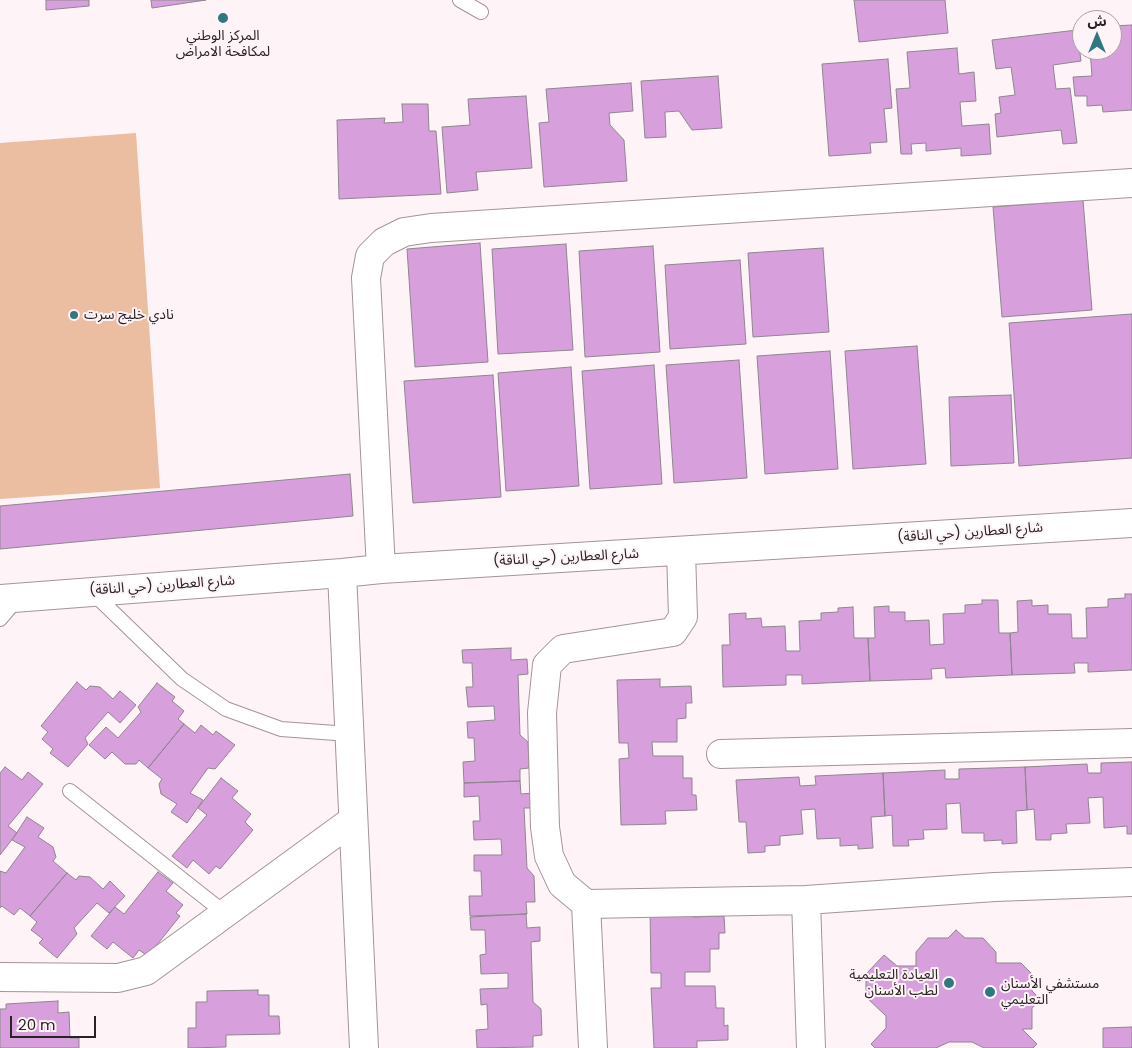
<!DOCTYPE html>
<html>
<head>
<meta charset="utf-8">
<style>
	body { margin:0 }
	#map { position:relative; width:1132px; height:1048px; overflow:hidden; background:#fef4f7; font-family:Poppins,"Noto Sans Arabic",sans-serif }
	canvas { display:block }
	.north { position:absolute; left:1072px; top:10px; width:50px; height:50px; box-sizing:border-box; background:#fef4f7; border:1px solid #a9a0a3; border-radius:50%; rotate:0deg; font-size:14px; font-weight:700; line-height:20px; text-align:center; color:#292325 }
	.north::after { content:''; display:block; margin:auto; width:18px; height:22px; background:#307880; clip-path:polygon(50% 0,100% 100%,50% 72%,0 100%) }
	.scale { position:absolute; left:10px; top:1016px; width:86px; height:22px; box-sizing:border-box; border:2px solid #292325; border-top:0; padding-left:6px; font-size:15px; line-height:18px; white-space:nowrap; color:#292325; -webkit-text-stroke:4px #fef4f7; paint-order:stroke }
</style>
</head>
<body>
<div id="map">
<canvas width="1132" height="1048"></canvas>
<div class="north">ش</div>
<div class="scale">20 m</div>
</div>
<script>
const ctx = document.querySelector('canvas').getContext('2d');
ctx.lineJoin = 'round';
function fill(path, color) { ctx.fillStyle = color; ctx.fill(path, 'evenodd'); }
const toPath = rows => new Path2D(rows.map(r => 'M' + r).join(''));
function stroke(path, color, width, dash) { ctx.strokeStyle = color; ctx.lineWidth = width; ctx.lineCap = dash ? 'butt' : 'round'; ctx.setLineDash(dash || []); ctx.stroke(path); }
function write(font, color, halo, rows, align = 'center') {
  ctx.font = font + ' Poppins,"Noto Sans Arabic",sans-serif'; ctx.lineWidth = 4; ctx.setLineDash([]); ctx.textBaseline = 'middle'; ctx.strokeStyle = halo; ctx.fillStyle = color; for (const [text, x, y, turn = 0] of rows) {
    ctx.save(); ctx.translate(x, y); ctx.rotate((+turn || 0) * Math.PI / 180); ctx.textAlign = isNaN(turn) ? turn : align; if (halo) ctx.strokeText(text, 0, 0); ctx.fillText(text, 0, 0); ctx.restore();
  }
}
fill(toPath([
	[136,133,160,488,0,499,0,143]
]), '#ebbda1');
const building = toPath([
	[46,0,89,0,89,6,46,10,46,0],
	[151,0,206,0,152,8,151,0],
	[854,0,945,0,948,33,859,42,854,0],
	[1132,25,1132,110,1103,112,1102,105,1087,106,1087,96,1075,96,1073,77,1092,76,1090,50,1112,50,1112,26,1132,25],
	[1077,30,1081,61,1053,65,1056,89,1070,88,1077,143,1063,144,1061,130,997,137,995,114,1001,113,999,97,1015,95,1011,67,996,69,992,40,1077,30],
	[957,48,959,74,974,72,976,101,960,102,962,126,989,124,991,154,961,156,961,148,926,151,926,143,911,144,912,154,901,154,896,89,910,88,907,52,957,48],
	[888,59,892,108,884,109,887,142,870,143,871,153,829,156,822,64,888,59],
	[718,76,722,128,692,130,679,111,665,112,666,137,645,138,641,81,718,76],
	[631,83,633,111,609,113,610,125,624,140,627,181,544,187,539,123,549,122,546,89,631,83],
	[526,96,532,168,476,172,478,190,447,193,442,127,470,125,468,99,526,96],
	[402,104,428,104,429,131,436,131,441,194,339,199,337,120,385,118,384,123,403,122,402,104],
	[1083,200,1092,310,1002,317,993,207,1083,200],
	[480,243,488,362,415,367,407,249,480,243],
	[566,244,573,350,498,354,492,249,566,244],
	[653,246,660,352,585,357,579,251,653,246],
	[823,248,829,332,753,337,748,253,823,248],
	[740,260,746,344,670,349,665,265,740,260],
	[1132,314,1132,458,1019,466,1009,323,1132,314],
	[917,346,926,464,853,469,845,351,917,346],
	[830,351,838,469,765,474,757,356,830,351],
	[739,360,747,478,674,483,666,365,739,360],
	[654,365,662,484,590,489,582,371,654,365],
	[571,367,579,486,506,491,498,373,571,367],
	[493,375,501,497,413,503,404,381,493,375],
	[1011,395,1014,463,951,466,949,397,1011,395],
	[350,474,353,516,0,549,0,506,350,474],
	[1125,594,1132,594,1132,670,1088,672,1088,663,1074,663,1075,673,1012,675,1010,633,1018,632,1017,601,1032,600,1032,606,1048,605,1048,614,1071,614,1072,638,1087,638,1086,608,1108,607,1108,599,1125,598,1125,594],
	[982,600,998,600,999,633,1010,633,1012,675,946,678,945,668,931,669,932,679,870,681,868,638,875,638,874,607,889,606,889,612,905,612,905,621,929,620,930,645,944,644,943,614,965,613,965,605,982,604,982,600],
	[853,607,854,638,868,638,870,681,802,684,802,675,786,675,786,685,723,687,722,645,730,645,729,614,746,613,746,619,761,618,762,627,785,626,786,651,800,651,799,621,821,620,821,613,838,612,838,608,853,607],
	[511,648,511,660,527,659,528,674,518,675,520,735,528,742,529,768,520,769,520,781,464,783,463,762,475,761,474,738,468,738,467,722,495,720,494,706,468,707,466,687,473,687,472,663,463,663,462,650,511,648],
	[660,679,660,687,691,686,692,703,686,703,686,718,677,719,677,742,652,742,653,756,683,756,683,778,692,778,692,795,696,795,697,810,665,811,666,824,621,825,619,759,629,758,628,743,619,743,617,680,660,679],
	[77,682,86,690,90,686,100,687,113,699,120,691,136,705,120,723,108,712,85,738,88,744,68,767,50,753,53,749,42,739,48,732,41,726,77,682],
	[157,683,175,697,172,701,184,711,178,719,184,724,148,768,139,760,136,764,125,764,112,752,105,759,89,745,106,727,118,738,141,712,138,707,157,683],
	[184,724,195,733,201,725,213,735,216,731,235,745,215,769,208,768,190,793,203,800,187,823,171,812,177,804,161,794,159,784,162,779,148,768,184,724],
	[1132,762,1132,834,1127,834,1127,826,1104,828,1103,797,1088,798,1090,823,1066,824,1067,833,1051,834,1051,840,1036,840,1034,809,1027,810,1025,767,1087,764,1088,773,1101,773,1101,763,1132,762],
	[5,767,22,780,28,772,43,784,8,826,17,833,0,855,0,773,5,767],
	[1025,767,1027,810,1016,811,1017,843,1002,844,1002,840,984,841,984,833,962,833,960,803,946,804,947,829,923,830,924,839,908,840,909,846,893,846,892,815,885,816,883,773,945,770,945,779,959,779,959,769,1025,767],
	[883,773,885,816,871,817,873,848,858,849,858,845,840,846,840,838,817,839,815,809,801,810,803,834,780,836,780,845,765,846,765,852,748,853,746,822,739,822,736,780,799,777,800,786,816,785,815,776,883,773],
	[221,778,238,791,232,798,251,814,245,822,253,830,220,869,216,866,209,874,193,860,187,868,172,856,207,815,198,808,221,778],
	[520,781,521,794,533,793,534,808,524,808,527,868,534,876,535,902,526,902,527,914,470,916,469,896,482,896,481,871,474,871,474,855,502,855,501,839,474,840,473,821,480,821,479,796,464,797,464,783,520,781],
	[27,817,44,828,38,837,53,847,56,857,53,861,67,873,30,916,20,908,14,915,2,906,0,908,0,871,6,873,25,847,12,840,27,817],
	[158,872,173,883,166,891,183,905,176,913,180,916,148,956,139,950,133,958,113,942,107,949,91,936,115,907,124,914,158,872],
	[67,873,76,880,79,876,90,877,103,889,110,881,125,896,109,913,97,903,74,928,77,934,57,958,39,943,43,939,31,930,37,922,30,916,67,873],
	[650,909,693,909,693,917,724,916,725,933,719,933,719,949,710,949,710,972,685,972,685,986,715,986,716,1008,724,1008,724,1026,728,1025,728,1040,697,1041,697,1048,654,1048,651,988,661,988,661,973,651,973,650,909],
	[526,914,527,928,540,927,540,941,531,942,533,1002,541,1009,542,1035,533,1036,533,1047,477,1048,476,1030,488,1029,487,1004,481,1005,480,989,508,988,508,973,481,974,480,955,486,954,485,930,471,930,470,917,526,914],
	[956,930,965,938,983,938,996,952,996,963,1021,963,1032,974,1032,991,1041,1000,1032,1008,1032,1029,1022,1029,1037,1044,1033,1048,984,1048,972,1042,949,1042,936,1048,875,1048,871,1044,886,1028,886,1016,866,997,866,974,884,955,897,966,916,966,916,952,928,938,948,938,956,930],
	[258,990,258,995,269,995,269,1016,279,1016,280,1034,226,1035,226,1047,188,1048,188,1028,196,1028,196,1002,207,1002,207,991,258,990],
	[58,1001,58,1013,69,1012,70,1038,79,1038,79,1048,0,1048,0,1009,6,1009,6,1004,58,1001],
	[1132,1027,1132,1048,1103,1048,1103,1028,1132,1027]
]);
fill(building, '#d7a0dd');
stroke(building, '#8f8590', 1);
const service = toPath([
	[460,0,481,12],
	[93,593,182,679,226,709,281,729,349,734],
	[0,619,18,598],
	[70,791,226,914]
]);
const minor = toPath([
	[381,569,366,278,370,256,384,242,404,232,431,228,1132,183],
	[342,573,364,1048],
	[0,599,342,573,381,569,1132,523],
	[721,754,1132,743],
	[806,900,811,1048],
	[586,904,806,900,995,887,1132,882],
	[0,977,118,978,146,971,353,820],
	[593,1048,586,904,562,884,549,856,545,827,542,713,547,665,563,649,673,632,683,617,681,551]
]);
stroke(service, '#a39499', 16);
stroke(minor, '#a39499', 30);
stroke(service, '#fff', 14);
stroke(minor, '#fff', 28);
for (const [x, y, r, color] of [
	[223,18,6,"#307880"],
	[74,315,5,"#307880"],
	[949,983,6,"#307880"],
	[990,992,6,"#307880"]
]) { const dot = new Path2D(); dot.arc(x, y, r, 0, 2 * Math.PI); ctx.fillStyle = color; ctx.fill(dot); stroke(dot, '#fef4f7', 2); }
write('14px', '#292325', '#fef4f7', [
	["المركز الوطني",223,36,"center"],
	["لمكافحة الامراض",223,52,"center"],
	["نادي خليج سرت",84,315],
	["العيادة التعليمية",938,975,"right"],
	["لطب الأسنان",938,991,"right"],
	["مستشفي الأسنان",1001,984],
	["التعليمي",1001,1000]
], 'left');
write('14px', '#292325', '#fef4f7', [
	["شارع العطارين (حي الناقة)",970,533,-4],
	["شارع العطارين (حي الناقة)",566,558,-3],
	["شارع العطارين (حي الناقة)",162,586,-4]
]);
</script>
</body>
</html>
